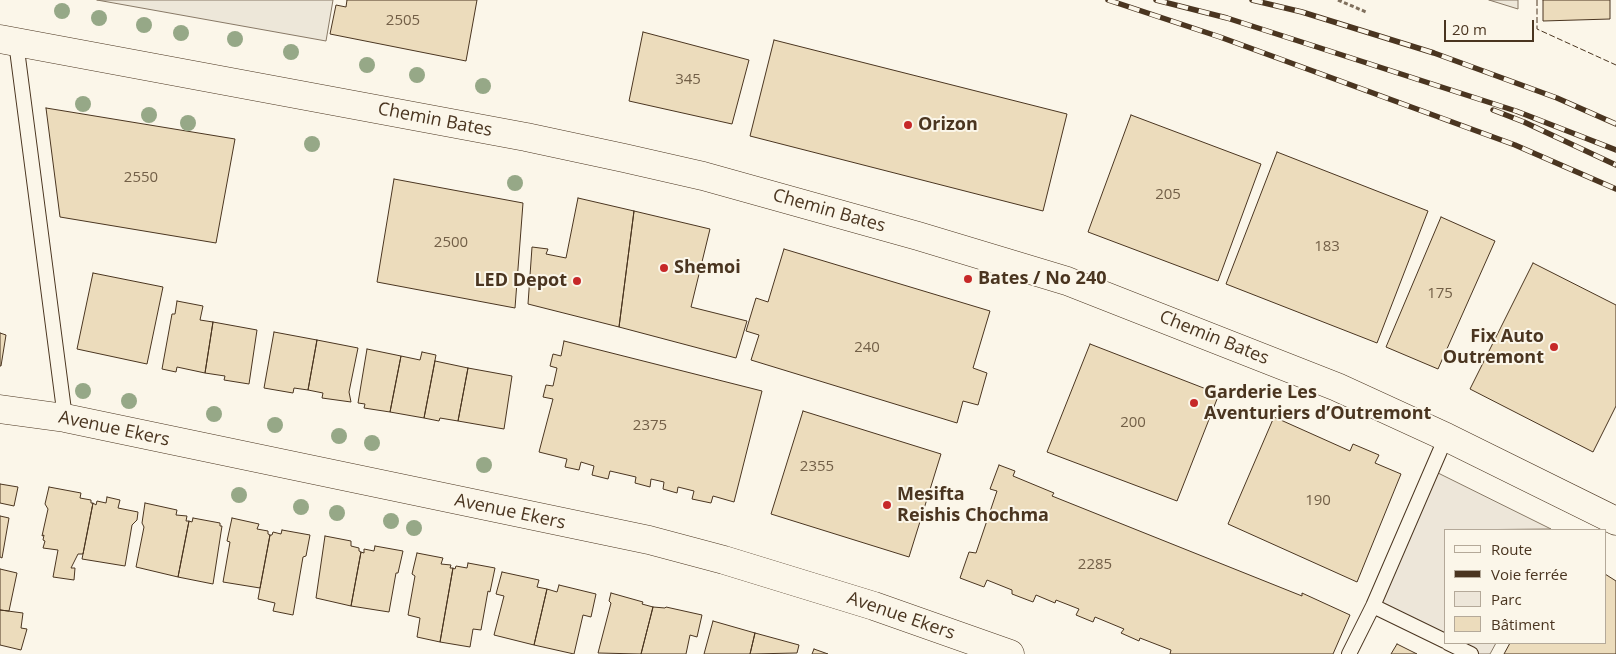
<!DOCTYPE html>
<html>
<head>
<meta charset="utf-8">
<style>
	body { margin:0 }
	#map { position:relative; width:1616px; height:654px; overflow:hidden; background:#fbf6e9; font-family:"Open Sans",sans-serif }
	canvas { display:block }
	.legend { position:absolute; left:1444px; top:529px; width:162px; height:115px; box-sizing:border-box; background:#fbf6e9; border:1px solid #b4a999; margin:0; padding:6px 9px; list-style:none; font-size:15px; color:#4a3520 }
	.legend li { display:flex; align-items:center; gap:10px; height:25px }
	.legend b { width:25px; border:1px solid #b4a999 }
	.scale { position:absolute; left:1444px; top:20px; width:90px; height:22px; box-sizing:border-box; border:2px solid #4a3520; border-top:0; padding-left:6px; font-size:15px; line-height:18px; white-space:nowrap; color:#4a3520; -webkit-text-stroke:4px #fbf6e9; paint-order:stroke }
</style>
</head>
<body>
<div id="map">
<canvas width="1616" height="654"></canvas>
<ul class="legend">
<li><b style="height:6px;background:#fbf6e9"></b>Route</li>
<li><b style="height:6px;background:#4a3520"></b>Voie ferrée</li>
<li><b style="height:14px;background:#ede6d9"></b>Parc</li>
<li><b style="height:14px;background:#ecdcbc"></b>Bâtiment</li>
</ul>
<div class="scale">20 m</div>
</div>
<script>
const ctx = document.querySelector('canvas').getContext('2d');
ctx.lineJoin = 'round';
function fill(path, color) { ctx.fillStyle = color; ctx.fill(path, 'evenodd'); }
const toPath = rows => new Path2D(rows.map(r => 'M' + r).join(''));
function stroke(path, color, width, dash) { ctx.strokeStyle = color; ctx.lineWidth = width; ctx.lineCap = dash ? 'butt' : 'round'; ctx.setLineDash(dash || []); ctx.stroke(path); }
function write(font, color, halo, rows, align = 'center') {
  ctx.font = font + ' "Open Sans",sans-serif'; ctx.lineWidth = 4; ctx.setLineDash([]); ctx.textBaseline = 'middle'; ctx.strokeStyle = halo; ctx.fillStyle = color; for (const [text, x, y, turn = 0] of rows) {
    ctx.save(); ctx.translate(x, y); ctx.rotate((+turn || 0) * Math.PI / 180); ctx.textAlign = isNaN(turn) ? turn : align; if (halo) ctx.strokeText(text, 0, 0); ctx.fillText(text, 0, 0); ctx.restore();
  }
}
const green = toPath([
	[1432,470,1551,529,1445,530,1445,641,1373,606,1432,470],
	[1448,643,1496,643,1490,654,1471,654,1448,643]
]);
fill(green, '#ede6d9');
stroke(green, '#887966', 1);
const parking = toPath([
	[97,0,333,0,326,41,97,0],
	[1489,0,1518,0,1518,9,1489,0]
]);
fill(parking, '#ede7d9');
stroke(parking, '#887966', 1);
const building = toPath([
	[347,0,477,0,466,61,330,34,336,5,346,7,347,0],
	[1543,0,1610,0,1610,19,1543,21,1543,0],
	[643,32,749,60,732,124,629,101,643,32],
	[774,40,1067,114,1043,211,750,136,774,40],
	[46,108,235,139,216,243,60,217,46,108],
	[1131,115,1261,164,1218,281,1088,232,1131,115],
	[1277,152,1428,211,1377,343,1226,284,1277,152],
	[394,179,523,203,515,308,377,282,394,179],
	[578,198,634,211,619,327,528,304,532,247,548,249,546,254,566,258,578,198],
	[634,211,710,229,691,307,747,321,736,358,619,327,634,211],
	[1441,217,1495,241,1438,369,1386,347,1441,217],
	[784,249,990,311,973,368,987,373,978,405,963,401,957,423,751,360,759,335,746,331,756,298,768,302,784,249],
	[1533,263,1616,305,1616,406,1593,452,1470,389,1533,263],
	[93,273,163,287,147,364,77,349,93,273],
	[177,301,203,306,200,320,213,322,205,373,177,367,176,372,162,369,172,314,175,314,177,301],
	[213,322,257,330,249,384,224,380,225,376,205,373,213,322],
	[274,332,317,340,308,390,294,388,293,393,264,388,274,332],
	[0,333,6,335,1,366,0,366,0,333],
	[317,340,358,348,349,392,351,402,322,398,323,393,308,390,317,340],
	[564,341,762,391,734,502,713,496,711,503,692,499,694,491,678,487,677,493,663,489,664,482,651,479,650,487,635,483,636,477,610,471,608,479,592,475,594,466,581,462,579,470,565,467,567,459,539,452,553,399,543,397,546,385,553,386,557,368,550,366,553,354,561,356,564,341],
	[1090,344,1219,394,1177,501,1047,452,1090,344],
	[367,349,401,356,390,412,364,408,365,404,358,403,367,349],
	[422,352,436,355,424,418,390,412,401,356,420,360,422,352],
	[435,361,468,368,458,421,440,418,439,421,424,418,435,361],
	[468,368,512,376,504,429,458,421,468,368],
	[803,411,941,454,909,557,771,514,803,411],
	[1274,417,1350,451,1353,444,1379,455,1375,463,1401,474,1357,582,1228,524,1274,417],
	[999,465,1015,471,1013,476,1054,493,1052,496,1302,596,1302,593,1350,615,1333,654,1170,654,1171,650,1140,638,1139,641,1121,633,1124,629,1095,617,1093,622,1076,615,1079,609,1056,600,1055,603,1036,595,1033,602,1012,594,1012,590,987,580,984,587,960,578,969,552,976,553,997,491,990,489,999,465],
	[0,484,18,487,14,506,0,503,0,484],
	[49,487,81,493,80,498,91,500,91,503,93,503,83,554,78,554,71,568,75,568,74,580,53,577,58,550,43,548,45,541,43,540,44,535,42,536,48,509,45,504,49,487],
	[107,497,120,500,118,508,138,512,137,520,132,525,125,566,82,559,93,503,96,505,97,501,106,503,107,497],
	[145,503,177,510,176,515,187,516,186,521,189,521,178,577,136,567,144,527,142,523,145,503],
	[0,516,9,518,2,558,0,557,0,516],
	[193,518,220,523,220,526,222,526,213,584,178,577,189,521,192,522,193,518],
	[232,518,259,524,257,529,268,531,268,534,270,535,260,588,223,582,230,542,227,541,232,518],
	[282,530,310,535,306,556,303,557,293,615,273,611,275,603,258,599,270,535,272,535,273,532,281,534,282,530],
	[325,536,351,541,351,546,359,548,359,551,361,552,351,606,316,598,325,536],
	[375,546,403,551,398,573,396,573,389,612,351,606,361,552,364,553,364,549,374,551,375,546],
	[417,553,443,558,441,564,451,565,450,568,453,568,440,642,417,637,420,618,408,615,415,576,412,574,417,553],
	[468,563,495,568,490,592,488,591,481,630,473,629,470,647,440,642,453,568,455,569,456,566,467,568,468,563],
	[0,569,17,573,9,611,0,610,0,569],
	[502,572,539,580,537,587,547,589,534,645,494,635,504,596,496,594,502,572],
	[1605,574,1616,581,1616,654,1504,654,1510,643,1605,643,1605,574],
	[559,585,596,594,591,617,583,615,574,654,534,645,547,589,557,592,559,585],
	[611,593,643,602,642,604,653,607,641,654,598,653,611,603,609,601,611,593],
	[653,607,665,608,666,607,702,615,697,637,690,635,686,654,641,654,653,607],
	[0,610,23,613,21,628,27,629,21,650,0,645,0,610],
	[713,621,755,633,750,654,704,654,713,621],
	[755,633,799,645,797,653,750,654,755,633],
	[1397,644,1417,654,1391,654,1397,644],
	[814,649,828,654,812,654,814,649]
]);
fill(building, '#ecdcbc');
stroke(building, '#4a3520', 1);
const service = toPath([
	[16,42,65,418],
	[1373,606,1445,641],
	[1448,643,1471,654],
	[1349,654,1373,606,1446,437]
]);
const minor = toPath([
	[0,409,65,418,649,540,724,560,874,606,1010,654]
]);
const tertiary = toPath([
	[0,39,526,137,624,158,703,176,918,236,1067,281,1337,387,1446,437,1616,521]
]);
stroke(service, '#4a3520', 16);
stroke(minor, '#4a3520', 29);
stroke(tertiary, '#4a3520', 29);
stroke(toPath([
	[1338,0,1366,12]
]), '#7f6f5c', 3, [4, 2.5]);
stroke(service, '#fbf6e9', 14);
stroke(minor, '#fbf6e9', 28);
stroke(tertiary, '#fbf6e9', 28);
const rail = toPath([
	[1108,0,1220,37,1515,145,1616,189],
	[1156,0,1227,18,1516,111,1616,150],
	[1252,0,1302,12,1434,53,1557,98,1616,124],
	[1493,110,1524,122,1616,165]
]);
stroke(rail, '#4a3520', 5.5);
stroke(rail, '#fbf6e9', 4, [11]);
stroke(toPath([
	[1537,0,1537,29,1616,65]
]), '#4a3520', 1, [6, 2.5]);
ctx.fillStyle = '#96a887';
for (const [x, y] of [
	[62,11],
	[99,18],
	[144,25],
	[181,33],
	[235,39],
	[291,52],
	[367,65],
	[417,75],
	[483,86],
	[83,104],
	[149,115],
	[188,123],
	[312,144],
	[515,183],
	[83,391],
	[129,401],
	[214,414],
	[275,425],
	[339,436],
	[372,443],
	[484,465],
	[239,495],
	[301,507],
	[337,513],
	[391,521],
	[414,528]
]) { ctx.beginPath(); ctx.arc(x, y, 8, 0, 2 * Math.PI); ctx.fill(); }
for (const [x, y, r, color] of [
	[908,125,5,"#c62828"],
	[664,268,5,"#c62828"],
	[968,279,5,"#c62828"],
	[577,281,5,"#c62828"],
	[1554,347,5,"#c62828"],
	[1194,403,5,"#c62828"],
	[887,505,5,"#c62828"]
]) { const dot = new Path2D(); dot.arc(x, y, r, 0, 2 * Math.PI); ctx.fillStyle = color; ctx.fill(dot); stroke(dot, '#fbf6e9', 2); }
write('15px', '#725f47', null, [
	["2505",403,21],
	["345",688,80],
	["2550",141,178],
	["205",1168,195],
	["2500",451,243],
	["183",1327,247],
	["175",1440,294],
	["240",867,348],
	["200",1133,423],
	["2375",650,426],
	["2355",817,467],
	["190",1318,501],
	["2285",1095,565]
]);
write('18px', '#4a3520', '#fbf6e9', [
	["Chemin Bates",435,120,11],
	["Chemin Bates",829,211,16],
	["Chemin Bates",1214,338,22],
	["Avenue Ekers",114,429,12],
	["Avenue Ekers",510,512,12],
	["Avenue Ekers",901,616,19]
]);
write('bold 18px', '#4a3520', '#fbf6e9', [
	["Orizon",918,125],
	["Shemoi",674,268],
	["Bates / No 240",978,279],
	["LED Depot",567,281,"right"],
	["Fix Auto",1544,337,"right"],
	["Outremont",1544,358,"right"],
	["Garderie Les",1204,393],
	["Aventuriers d’Outremont",1204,414],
	["Mesifta",897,495],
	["Reishis Chochma",897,516]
], 'left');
</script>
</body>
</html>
